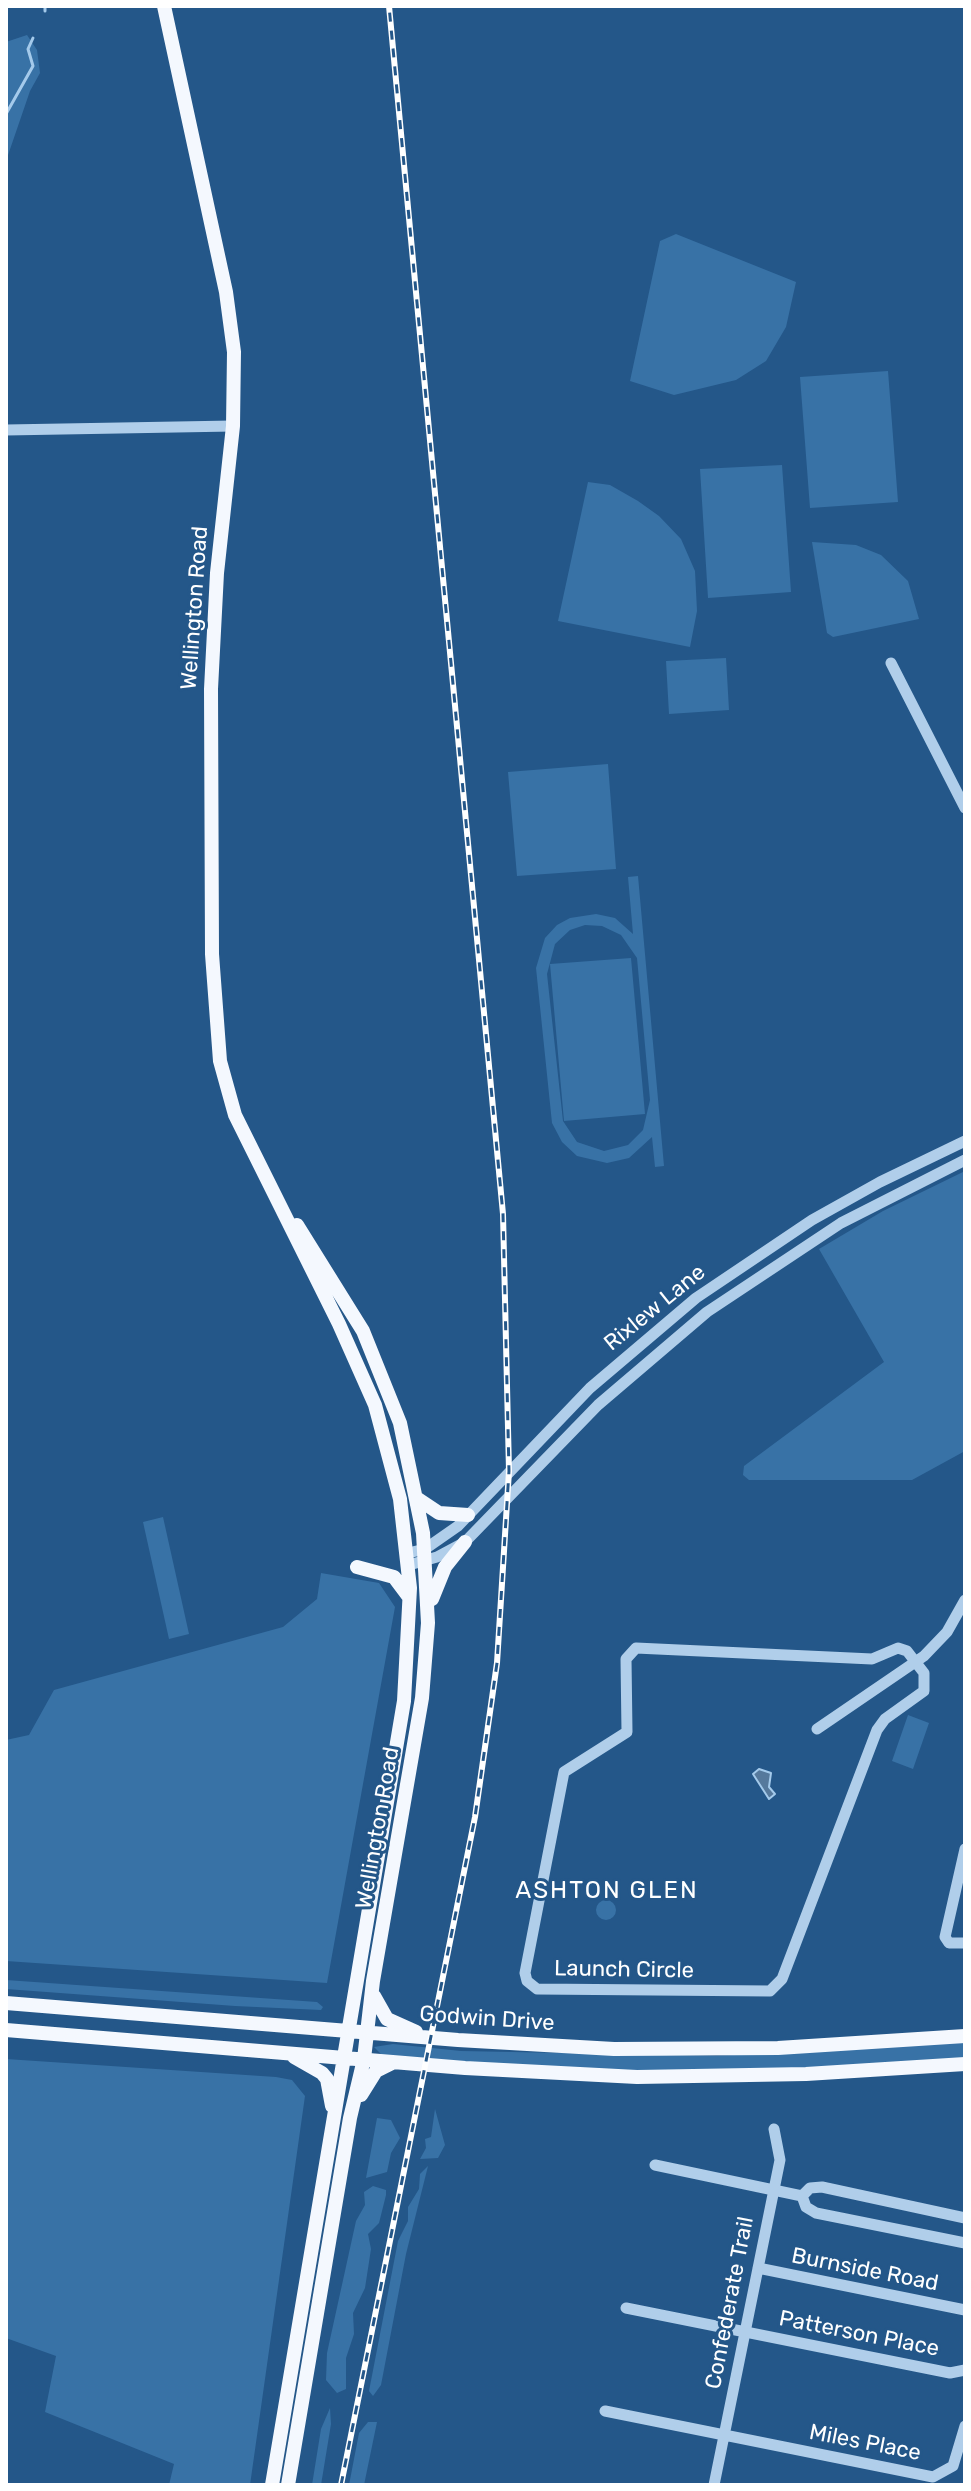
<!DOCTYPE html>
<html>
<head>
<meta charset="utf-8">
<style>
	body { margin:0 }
	#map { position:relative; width:971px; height:2491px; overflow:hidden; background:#245789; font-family:Rubik,sans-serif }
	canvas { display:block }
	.frame { position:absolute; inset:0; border:8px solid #fff; pointer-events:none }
</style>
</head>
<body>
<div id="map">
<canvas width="971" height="2491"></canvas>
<div class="frame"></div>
</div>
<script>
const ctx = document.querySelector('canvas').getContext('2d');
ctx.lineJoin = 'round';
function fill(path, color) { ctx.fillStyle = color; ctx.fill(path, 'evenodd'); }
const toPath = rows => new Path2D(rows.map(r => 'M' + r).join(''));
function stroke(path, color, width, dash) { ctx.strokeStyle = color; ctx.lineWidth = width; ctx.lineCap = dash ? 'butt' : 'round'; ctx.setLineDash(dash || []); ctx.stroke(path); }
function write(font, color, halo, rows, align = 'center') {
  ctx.font = font + ' Rubik,sans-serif'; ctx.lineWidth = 6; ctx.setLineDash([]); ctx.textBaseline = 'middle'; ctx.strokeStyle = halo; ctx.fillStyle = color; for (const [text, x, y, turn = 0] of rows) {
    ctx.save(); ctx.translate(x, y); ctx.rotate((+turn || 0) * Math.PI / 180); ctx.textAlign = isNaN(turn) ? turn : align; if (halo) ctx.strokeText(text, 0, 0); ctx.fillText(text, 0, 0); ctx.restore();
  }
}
fill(toPath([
	[27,35,37,50,40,73,30,91,6,161,6,42],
	[676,234,796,282,786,327,766,361,736,380,674,395,630,381,660,241],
	[888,371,898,502,810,508,800,377],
	[782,465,791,592,708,598,700,469],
	[588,482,610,485,638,501,659,516,681,539,695,571,697,611,690,647,558,621],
	[812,542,856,545,881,555,908,581,919,619,833,637,827,633],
	[726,658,729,710,669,714,666,661],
	[608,764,616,869,517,876,508,772],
	[638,876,664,1166,655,1167,652,1137,629,1158,607,1163,577,1156,562,1142,552,1123,536,968,545,938,557,925,570,918,596,914,615,918,633,934,628,877],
	[585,925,602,926,621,935,637,958,650,1100,643,1130,628,1145,604,1151,577,1142,563,1121,547,974,555,944,570,930],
	[631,958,645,1114,564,1121,550,964],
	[965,1171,965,1451,912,1480,749,1480,743,1475,744,1466,884,1362,819,1249,883,1211],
	[163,1517,189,1634,169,1639,143,1522],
	[321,1573,379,1583,395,1607,327,1983,6,1961,6,1740,29,1735,54,1690,283,1627,317,1599],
	[908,1715,929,1723,913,1769,892,1761],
	'596 1910a10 10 0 1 1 20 0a10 10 0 1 1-20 0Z',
	[6,1980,317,2002,323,2007,321,2010,235,2006,6,1989],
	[965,2042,965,2059,806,2068,598,2071,383,2056,374,2047,393,2044,461,2051,716,2056],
	[6,2059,276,2077,292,2080,305,2096,250,2485,169,2485,174,2464,45,2412,56,2356,6,2338],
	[435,2109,445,2145,438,2158,420,2159,426,2148,425,2139,431,2137],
	[377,2118,391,2120,400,2138,391,2153,387,2172,366,2178],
	[428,2166,406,2254,381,2385,373,2396,369,2391,398,2241,408,2221,408,2207,419,2189,420,2174],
	[373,2186,386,2190,386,2195,379,2223,368,2234,371,2249,365,2288,353,2313,354,2334,346,2358,346,2389,337,2393,326,2380,327,2353,356,2221,365,2205,364,2192],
	[330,2408,331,2424,321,2485,312,2485,321,2429],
	[368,2422,377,2422,364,2485,349,2485,359,2433]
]), '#3872a6');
const water = toPath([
	[759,1769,771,1773,769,1787,775,1794,769,1799,753,1774,759,1769]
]);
fill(water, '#56799c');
stroke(water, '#a4caeb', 2);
stroke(toPath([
	[45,6,45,11],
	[6,114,33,66,28,49,33,38]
]), '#a4caeb', 3);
stroke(toPath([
	[6,430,233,426],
	[891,663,965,808],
	[408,1553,425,1549,458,1526,590,1388,696,1298,812,1220,880,1182,965,1141],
	[409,1565,437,1557,465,1542,598,1405,707,1312,841,1223,965,1160],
	[636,1648,872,1659,898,1648,907,1651,924,1673,924,1691,885,1719,877,1730,782,1979,770,1991,537,1989,527,1981,525,1973,564,1772,627,1732,626,1659,636,1648],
	[817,1729,924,1656,947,1632,965,1600],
	[965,1849,945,1937,949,1943,965,1943],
	[655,2165,802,2196],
	[802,2196,806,2207,816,2213,965,2243],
	[802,2196,810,2188,822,2187,965,2218],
	[758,2268,965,2310],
	[626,2308,950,2373,965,2370],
	[605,2411,933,2477,953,2466,965,2426],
	[714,2485,780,2160,774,2129]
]), '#b0ceea', 11);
stroke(toPath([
	[164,6,226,292,234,352,233,426,217,573,211,689,212,954,220,1061,235,1115,339,1324,375,1405,400,1499,410,1588,404,1701,272,2485],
	[418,1499,439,1513,468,1515],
	[357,1567,394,1577,409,1597],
	[432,1599,445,1567,465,1542],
	[374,1996,387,2019,416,2032],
	[6,2003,458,2040,614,2049,778,2048,965,2036],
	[6,2030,465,2068,637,2077,806,2074,965,2064],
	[294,2057,322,2073,327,2079,332,2106],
	[361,2095,376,2071,392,2063],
	[288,2485,350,2118,364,2059,373,1981,422,1698,428,1623,423,1533,400,1423,363,1331,297,1225]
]), '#f4f8fe', 14);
const rail = toPath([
	[341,2485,475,1817,497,1663,509,1471,503,1214,389,6]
]);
stroke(rail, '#fff', 6);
stroke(rail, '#245789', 3, [9]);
write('22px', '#fff', '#245789', [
	["Wellington Road",195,608,-86],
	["Rixlew Lane",655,1308,-39],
	["Wellington Road",378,1828,-80],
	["Launch Circle",624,1970,1],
	["Godwin Drive",487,2019,4],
	["Burnside Road",865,2270,11],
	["Confederate Trail",730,2303,-79],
	["Patterson Place",859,2334,11],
	["Miles Place",865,2443,11]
]);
ctx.letterSpacing = '2px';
write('24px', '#fff', '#245789', [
	["ASHTON GLEN",607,1891]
]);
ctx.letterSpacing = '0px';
</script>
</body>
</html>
